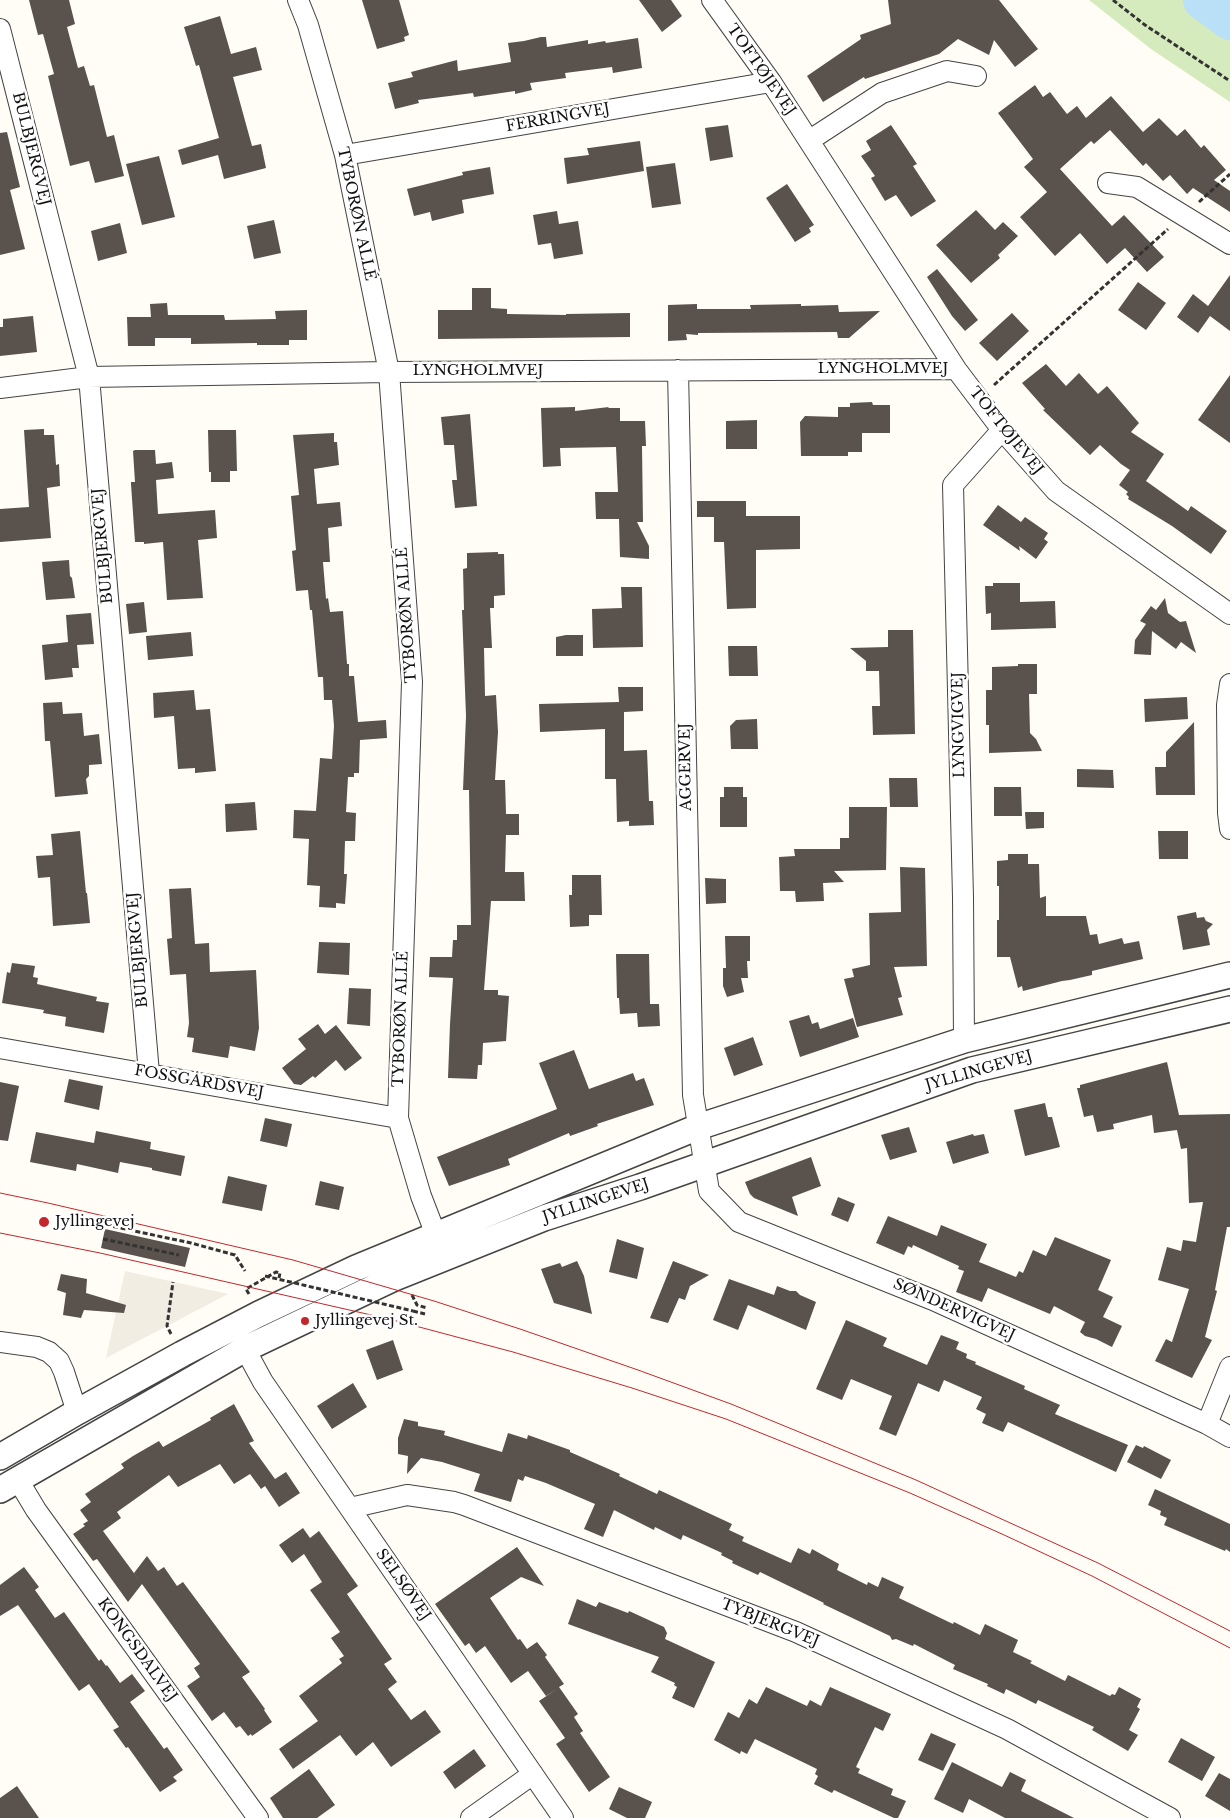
<!DOCTYPE html>
<html>
<head>
<meta charset="utf-8">
<style>
	body { margin:0 }
	canvas { display:block; background:#fffdf5 }
</style>
</head>
<body>
<canvas width="1230" height="1818"></canvas>
<script>
const ctx = document.querySelector('canvas').getContext('2d');
ctx.lineJoin = 'round';
function fill(path, color) { ctx.fillStyle = color; ctx.fill(path, 'evenodd'); }
const toPath = rows => new Path2D(rows.map(r => 'M' + r).join(''));
function stroke(path, color, width, dash) { ctx.strokeStyle = color; ctx.lineWidth = width; ctx.lineCap = dash ? 'butt' : 'round'; ctx.setLineDash(dash || []); ctx.stroke(path); }
function write(font, color, halo, rows, align = 'center') {
  ctx.font = font + ' "Libre Baskerville",serif'; ctx.lineWidth = 5; ctx.setLineDash([]); ctx.textBaseline = 'middle'; ctx.strokeStyle = halo; ctx.fillStyle = color; for (const [text, x, y, turn = 0] of rows) {
    ctx.save(); ctx.translate(x, y); ctx.rotate((+turn || 0) * Math.PI / 180); ctx.textAlign = isNaN(turn) ? turn : align; if (halo) ctx.strokeText(text, 0, 0); ctx.fillText(text, 0, 0); ctx.restore();
  }
}
fill(toPath([
	[1089,0,1230,0,1230,102,1151,49]
]), '#d5ebbd');
fill(toPath([
	[125,1271,228,1294,106,1358]
]), '#f1ede2');
stroke(toPath([
	[1203,0,1230,20]
]), '#b9e0f7', 40);
fill(toPath([
	[29,0,69,0,75,24,67,27,78,68,84,66,90,86,94,85,107,137,114,135,124,176,95,183,89,161,70,166,48,76,54,74,43,34,38,35],
	[362,0,399,0,409,35,404,37,405,41,377,49],
	[639,0,671,0,682,16,662,32],
	[888,0,999,0,1038,49,1015,67,994,40,989,55,958,39,939,54,865,79,864,77,823,102,807,76,861,39,860,35,891,24],
	[220,16,231,54,256,47,262,70,233,77,252,146,261,144,266,168,224,179,218,155,182,165,178,150,219,138,199,65,196,66,184,27],
	[541,37,546,37,547,47,588,40,588,44,605,41,606,43,638,38,642,68,613,73,612,67,565,73,566,78,530,83,532,90,515,94,515,91,474,97,473,93,418,100,419,103,395,109,388,83,413,77,411,72,457,60,458,71,511,62,508,43,524,41,527,60,524,41],
	[1035,85,1043,97,1050,92,1067,114,1077,106,1086,118,1111,96,1143,132,1159,118,1177,136,1185,129,1201,148,1204,145,1226,170,1214,180,1230,191,1230,212,1193,188,1187,194,1170,175,1163,181,1146,163,1143,166,1110,130,1094,144,1091,141,1060,169,1112,226,1124,215,1164,257,1147,272,1125,248,1107,264,1080,233,1055,256,1020,217,1047,192,1024,167,1033,159,998,113],
	[728,125,733,157,710,161,705,128],
	[891,125,917,164,913,166,936,201,911,217,896,195,885,201,871,178,875,176,861,156,871,150,866,141],
	[7,132,20,187,10,190,25,249,0,255,0,133],
	[640,141,644,171,567,184,564,158,589,155,587,148,589,148],
	[159,156,175,217,142,225,126,164],
	[675,163,681,204,652,208,646,167],
	[490,167,494,194,462,200,464,213,432,221,430,212,414,216,407,189,463,175,462,172],
	[787,184,814,225,809,228,811,232,795,242,766,198],
	[976,210,995,230,1003,222,1018,236,998,255,1000,258,971,283,936,245],
	[557,211,559,224,578,221,583,254,554,259,551,243,538,245,533,215],
	[274,220,281,253,254,259,247,226],
	[120,223,127,253,98,261,91,231],
	[937,269,978,320,965,331,952,316,927,277],
	[1230,275,1230,331,1210,316,1198,333,1177,317,1193,294,1208,306],
	[1138,282,1166,303,1146,330,1118,310],
	[472,288,491,288,491,308,507,309,507,314,566,315,566,314,630,313,630,337,438,339,438,310,472,310],
	[167,303,168,315,224,315,225,320,276,319,275,311,307,310,307,340,289,340,289,345,257,345,257,343,191,344,191,338,155,338,155,346,128,346,127,317,151,317,150,304],
	[697,304,697,309,751,309,750,305,801,304,801,306,838,305,839,312,880,311,849,338,838,338,837,332,698,333,698,335,686,334,687,340,668,341,668,305],
	[1012,313,1029,331,997,361,979,343],
	[33,316,37,352,0,356,0,327,3,327,3,319],
	[1046,364,1066,386,1079,373,1098,394,1107,386,1139,423,1131,432,1164,454,1146,481,1188,511,1191,506,1227,531,1211,554,1172,526,1128,499,1129,497,1126,494,1128,492,1119,485,1130,470,1121,464,1100,445,1090,455,1043,410,1045,409,1022,383],
	[1230,375,1230,443,1198,420],
	[872,402,873,405,890,405,890,433,862,433,862,452,848,452,848,456,801,456,800,422,805,416,838,417,838,407,850,407,850,403],
	[575,407,575,411,609,407,608,408,620,408,620,421,645,421,646,446,642,446,643,522,637,522,649,546,649,559,620,557,619,519,596,519,595,492,618,492,616,447,560,448,561,466,543,467,541,408],
	[470,414,477,506,455,508,452,480,457,480,454,445,444,445,441,417],
	[757,420,757,449,726,449,726,421],
	[44,429,44,435,54,435,56,465,59,464,60,486,47,488,51,538,0,542,0,509,29,507,24,430],
	[208,430,236,430,237,471,230,471,230,482,211,482,211,472,209,472],
	[334,433,334,442,337,442,339,465,314,469,317,504,340,502,342,526,328,528,330,562,323,562,326,599,328,598,330,612,343,611,347,664,349,664,349,676,354,676,358,722,386,720,387,738,360,740,359,773,354,773,354,777,348,777,346,812,356,813,355,841,345,841,344,874,347,874,345,904,336,903,336,908,319,907,320,886,307,885,309,839,293,838,294,810,316,811,320,758,332,759,334,726,332,700,324,700,323,677,318,677,312,610,310,610,308,590,296,591,292,551,296,550,291,496,299,495,293,435],
	[135,450,155,450,156,464,172,462,174,478,156,480,158,514,215,510,217,538,198,540,203,598,167,600,163,542,144,544,144,542,135,542,131,484,131,482,135,482,133,451],
	[697,501,746,501,746,516,800,516,800,549,756,550,756,608,727,609,724,542,714,542,714,517,697,517],
	[998,505,1021,522,1025,517,1048,533,1044,539,1048,542,1036,559,1019,546,1020,551,983,525],
	[498,552,498,554,504,554,505,595,494,596,494,608,490,608,492,648,484,648,485,696,496,695,498,732,495,780,505,780,506,814,519,814,519,835,506,835,505,872,524,872,525,901,491,901,484,990,498,990,498,995,509,996,506,1041,483,1043,482,1065,478,1065,477,1079,448,1078,450,1024,453,978,429,977,430,957,452,957,453,940,457,940,457,925,471,925,469,790,463,790,466,716,462,610,464,610,463,569,467,568,467,553],
	[69,560,70,576,72,578,75,598,46,600,42,562],
	[993,583,1020,583,1020,602,1055,601,1056,628,991,630,991,613,986,614,985,586,993,586],
	[621,587,642,587,643,647,593,648,592,609,622,608],
	[1165,598,1168,613,1180,622,1186,621,1196,653,1181,642,1176,649,1152,631,1151,655,1134,654,1135,640,1146,624,1140,621,1151,606,1156,610],
	[144,602,147,632,129,634,126,604],
	[91,613,94,644,77,645,79,668,72,668,73,677,45,680,42,645,68,642,66,615],
	[888,630,913,630,915,734,873,735,872,706,880,706,879,671,866,671,866,661,850,648,888,647],
	[191,632,193,656,148,660,146,636],
	[566,635,583,635,583,656,556,656,556,637],
	[728,646,757,646,758,676,729,676],
	[1018,664,1037,664,1037,694,1029,694,1030,733,1036,739,1042,751,989,753,989,725,986,725,986,690,992,690,992,667,1018,666],
	[618,687,643,687,643,711,624,712,624,751,647,750,649,801,653,801,654,825,629,826,629,821,617,822,616,779,605,779,605,729,540,732,539,704,619,702],
	[194,690,196,710,210,709,216,771,195,773,195,768,178,769,174,716,154,718,153,693],
	[1187,697,1188,719,1145,722,1144,699],
	[62,702,63,714,82,713,84,736,99,734,102,764,89,765,89,776,86,779,88,794,55,797,50,741,45,741,43,703],
	[757,719,758,749,731,749,730,726,736,720],
	[1194,722,1195,795,1156,795,1155,767,1166,767,1166,752],
	[1077,769,1113,770,1114,788,1077,787],
	[889,778,917,778,918,807,890,807],
	[724,787,743,787,743,797,747,797,747,827,720,827,720,797,724,797],
	[994,787,1021,787,1022,816,994,816],
	[255,802,257,830,226,832,225,804],
	[849,807,887,807,886,870,834,871,844,882,823,883,824,901,796,902,795,891,780,891,779,857,795,856,794,849,840,849,840,838,849,838],
	[1025,812,1044,812,1044,828,1026,829],
	[80,831,86,893,87,893,90,923,53,926,50,877,38,878,36,856,53,855,51,834],
	[1158,831,1188,831,1188,859,1159,859],
	[1008,854,1028,854,1028,864,1039,864,1040,898,1046,896,1046,916,1086,916,1090,935,1097,934,1099,944,1122,938,1124,944,1139,941,1143,959,1092,971,1092,975,1070,980,1062,981,1023,991,1022,986,1018,988,1010,957,997,957,997,920,999,920,999,886,997,886,997,861,1008,860],
	[900,867,925,868,927,966,894,967,902,997,898,998,903,1015,857,1027,844,979,854,977,852,969,870,965,869,913,901,912],
	[572,875,601,875,602,915,589,915,589,926,570,927,569,895,572,895],
	[705,878,726,879,726,903,706,904],
	[191,888,195,944,209,943,210,972,256,970,259,1028,255,1051,230,1046,228,1058,192,1052,194,1038,187,1037,189,1023,186,974,170,975,167,939,172,938,169,889],
	[1196,912,1197,918,1204,917,1206,921,1213,924,1207,930,1210,945,1183,950,1177,916],
	[725,936,750,936,750,961,747,961,748,978,741,978,744,992,727,997,723,986,723,968,726,968],
	[319,942,350,943,349,975,317,973],
	[616,954,649,954,650,1004,659,1004,660,1026,638,1027,637,1013,620,1014,619,998,617,998],
	[12,963,35,966,33,977,38,978,37,984,97,997,96,1001,109,1003,104,1033,65,1026,66,1017,43,1013,44,1010,2,1003,7,972,10,973],
	[349,988,371,989,370,1026,347,1024],
	[809,1015,812,1024,818,1022,820,1029,853,1018,859,1037,800,1057,789,1021],
	[318,1024,325,1034,336,1025,362,1058,345,1071,336,1060,315,1078,313,1076,301,1085,294,1084,282,1068,306,1049,298,1039],
	[753,1037,763,1065,734,1076,724,1048],
	[574,1050,589,1089,633,1073,636,1081,644,1078,654,1105,597,1124,598,1126,570,1136,569,1133,508,1159,510,1165,449,1186,437,1157,557,1109,539,1063],
	[1167,1062,1179,1115,1230,1114,1230,1227,1227,1227,1215,1290,1217,1291,1205,1337,1212,1340,1192,1378,1155,1361,1166,1339,1172,1342,1189,1289,1158,1280,1167,1247,1181,1251,1183,1240,1196,1242,1203,1202,1189,1203,1187,1148,1181,1149,1177,1130,1154,1133,1152,1115,1113,1124,1114,1129,1097,1132,1093,1115,1084,1117,1077,1088,1080,1088,1080,1085],
	[69,1079,103,1086,99,1110,64,1102],
	[0,1082,19,1086,8,1141,0,1140],
	[1045,1103,1048,1117,1052,1117,1060,1147,1025,1156,1014,1110],
	[265,1118,292,1124,287,1147,260,1141],
	[909,1127,917,1152,890,1160,881,1135],
	[96,1131,151,1142,150,1149,185,1156,181,1176,152,1170,152,1168,120,1162,118,1173,77,1164,76,1171,30,1162,36,1132,94,1143],
	[973,1134,974,1136,984,1134,989,1153,953,1164,946,1142],
	[811,1157,821,1186,792,1197,798,1216,754,1198,750,1194,745,1182],
	[228,1176,267,1185,262,1211,222,1203],
	[320,1181,344,1187,339,1210,315,1205],
	[838,1197,855,1204,848,1222,831,1215],
	[888,1216,937,1236,941,1225,987,1244,979,1262,1016,1277,1019,1271,1023,1273,1033,1250,1046,1256,1055,1237,1111,1260,1098,1290,1113,1297,1103,1317,1122,1326,1112,1347,1096,1339,1085,1336,1080,1332,1085,1322,1054,1306,1050,1314,988,1288,982,1302,956,1292,964,1271,958,1269,959,1266,913,1245,912,1248,908,1246,904,1255,876,1243],
	[105,1229,190,1248,185,1267,101,1248],
	[617,1239,644,1248,637,1279,609,1272],
	[577,1261,584,1276,592,1314,554,1303,541,1269,560,1263,562,1267],
	[673,1261,709,1275,690,1286,685,1300,679,1298,668,1323,650,1318],
	[61,1274,87,1279,86,1293,126,1305,124,1313,84,1310,81,1318,63,1315,66,1293,57,1290],
	[729,1279,774,1295,777,1286,790,1291,796,1291,800,1295,816,1302,806,1330,748,1305,738,1330,713,1320],
	[846,1320,887,1338,883,1346,927,1365,941,1335,959,1342,956,1349,967,1354,966,1358,976,1362,975,1364,1025,1386,1024,1389,1060,1405,1055,1414,1128,1445,1116,1472,1008,1422,1003,1432,982,1423,986,1414,976,1409,982,1397,944,1380,939,1392,918,1383,896,1436,879,1429,892,1396,851,1379,842,1400,816,1389],
	[393,1340,403,1370,377,1380,366,1350],
	[353,1383,367,1407,332,1429,317,1406],
	[234,1404,254,1441,249,1443,275,1479,286,1472,300,1493,279,1507,265,1486,261,1489,250,1474,234,1484,220,1464,178,1487,169,1475,117,1512,121,1518,103,1531,142,1584,128,1602,97,1559,93,1561,73,1534,85,1526,83,1524,88,1521,80,1510,91,1502,85,1494,124,1468,121,1464,133,1456,159,1441,163,1447,211,1420,210,1418],
	[404,1419,418,1422,418,1426,445,1431,444,1435,502,1452,508,1433,527,1439,528,1435,570,1450,570,1452,620,1474,619,1476,657,1494,659,1490,732,1524,729,1530,744,1537,742,1541,791,1563,798,1548,810,1554,812,1549,839,1564,837,1570,867,1585,868,1582,878,1587,882,1577,904,1587,899,1598,953,1624,954,1622,980,1635,985,1624,1018,1640,1013,1652,1032,1661,1030,1663,1065,1681,1068,1675,1110,1696,1112,1694,1115,1695,1119,1687,1141,1699,1137,1707,1140,1709,1129,1730,1138,1735,1128,1751,1092,1730,1094,1727,1038,1700,1036,1704,1006,1689,1004,1694,987,1686,988,1684,953,1669,955,1665,914,1644,913,1646,896,1639,892,1640,890,1636,823,1604,824,1603,760,1572,758,1575,732,1563,733,1561,721,1555,722,1553,683,1535,681,1540,655,1527,654,1530,614,1510,603,1537,584,1529,595,1504,546,1483,525,1476,523,1481,518,1479,511,1502,474,1491,480,1474,442,1462,421,1458,407,1474,408,1456,398,1454,398,1438],
	[1136,1445,1143,1448,1144,1446,1171,1460,1161,1479,1127,1462],
	[1155,1489,1230,1524,1230,1552,1226,1549,1225,1551,1164,1525,1167,1518,1160,1515,1161,1511,1148,1505],
	[303,1528,310,1538,319,1531,358,1586,347,1594,392,1659,384,1664,397,1682,388,1689,411,1720,425,1710,441,1732,391,1767,373,1742,356,1756,340,1735,293,1769,279,1749,318,1721,299,1696,342,1663,339,1659,344,1656,331,1638,340,1632,310,1590,322,1582,304,1554,292,1563,279,1545],
	[517,1547,544,1586,521,1577,490,1598,518,1640,520,1639,527,1649,537,1642,547,1655,545,1657,564,1684,559,1687,578,1714,574,1717,583,1731,580,1733,610,1777,589,1792,556,1744,565,1738,539,1701,557,1689,546,1696,528,1671,511,1683,485,1646,476,1653,469,1643,465,1646,435,1604],
	[147,1556,158,1571,164,1567,177,1586,183,1582,250,1672,242,1677,265,1709,264,1710,272,1722,252,1736,251,1734,248,1736,240,1726,236,1728,224,1712,212,1721,187,1686,200,1677,194,1668,200,1664,134,1573],
	[24,1567,39,1587,35,1590,55,1618,64,1612,99,1661,101,1659,106,1666,107,1665,120,1683,132,1674,145,1691,130,1702,164,1749,167,1747,183,1770,173,1777,177,1781,160,1792,128,1747,126,1748,113,1730,119,1727,89,1684,79,1691,18,1605,0,1616,0,1585],
	[577,1599,596,1607,599,1602,628,1613,629,1611,664,1627,667,1633,665,1639,715,1662,694,1708,672,1698,677,1687,674,1685,675,1683,651,1672,659,1657,568,1624],
	[766,1687,807,1706,810,1700,821,1706,830,1687,891,1714,883,1731,875,1727,856,1767,860,1769,858,1773,893,1789,891,1795,906,1801,898,1818,894,1818,834,1790,832,1793,814,1784,818,1776,815,1774,817,1769,755,1739,747,1754,741,1751,740,1754,714,1740,728,1712,739,1718,749,1699,757,1704],
	[931,1733,956,1744,943,1771,918,1760],
	[1181,1738,1215,1757,1202,1781,1168,1762],
	[474,1749,486,1766,455,1789,443,1772],
	[952,1762,1002,1787,1010,1772,1026,1780,1021,1791,1074,1818,1005,1818,969,1799,963,1813,934,1799],
	[309,1769,335,1805,317,1818,283,1818,270,1798],
	[1219,1773,1230,1779,1230,1811,1205,1796],
	[17,1786,39,1818,0,1818,0,1798],
	[619,1787,652,1802,645,1818,627,1818,609,1809]
]), '#5a524d');
const minor = toPath([
	[298,0,308,25,345,155,389,372,412,682,398,1118,421,1196,436,1235],
	[712,0,771,82,956,369,1002,430,1056,491,1230,614],
	[0,29,89,377,149,1073],
	[810,140,882,93,947,71,976,76],
	[345,155,771,82],
	[1108,183,1137,187,1230,244],
	[678,370,693,1095,709,1191,739,1222,933,1300,1207,1424,1230,1437],
	[0,388,89,377,389,372,956,369],
	[1230,684,1227,705,1228,813,1230,829],
	[964,1040,963,897,953,485,1002,430],
	[0,1048,398,1118],
	[0,1342,37,1347,49,1352,59,1361,64,1372,77,1412],
	[245,1349,263,1382,563,1818],
	[1207,1424,1230,1367],
	[18,1480,36,1510,258,1818],
	[350,1508,407,1495,454,1502,464,1505,796,1632,1007,1729,1170,1818],
	[471,1818,533,1774]
]);
const tertiary = toPath([
	[0,1457,77,1412,182,1354,259,1314,356,1268,698,1127,964,1040,1230,975],
	[0,1490,245,1349,392,1279,544,1218,640,1187,972,1070,1230,1009]
]);
stroke(minor, '#444', 22);
stroke(tertiary, '#444', 28);
stroke(toPath([
	[1113,0,1145,25,1230,81],
	[1199,202,1230,174],
	[994,385,1168,229],
	[106,1225,191,1243,235,1255,245,1271],
	[103,1239,179,1255],
	[249,1294,246,1289,276,1272,280,1273,279,1278],
	[412,1295,417,1305,427,1308],
	[413,1311,425,1314],
	[171,1334,167,1326,173,1282]
]), '#333', 3, [5, 2.5]);
stroke(minor, '#fff', 20);
stroke(tertiary, '#fff', 25);
stroke(toPath([
	[0,1193,48,1203,293,1260,434,1301,520,1329,638,1370,731,1404,916,1480,1098,1563,1230,1631],
	[0,1233,100,1253,393,1320,513,1352,632,1388,726,1419,910,1493,1002,1534,1092,1576,1230,1648]
]), '#c4262e', 1);
stroke(toPath([
	[265,1276,413,1311]
]), '#333', 3, [5, 2.5]);
for (const [x, y, r, color] of [
	[44,1222,6,"#c4262e"],
	[305,1321,5,"#c4262e"]
]) { const dot = new Path2D(); dot.arc(x, y, r, 0, 2 * Math.PI); ctx.fillStyle = color; ctx.fill(dot); stroke(dot, '#fff', 2); }
write('15px', '#111', '#fff', [
	["TOFTØJEVEJ",761,70,55],
	["FERRINGVEJ",558,118,-10],
	["BULBJERGVEJ",31,149,76],
	["TYBORØN ALLÉ",356,214,78],
	["LYNGHOLMVEJ",883,369],
	["LYNGHOLMVEJ",478,371],
	["TOFTØJEVEJ",1006,431,51],
	["BULBJERGVEJ",103,546,-95],
	["TYBORØN ALLÉ",407,615,-94],
	["LYNGVIGVEJ",959,725,-91],
	["AGGERVEJ",686,767,-91],
	["BULBJERGVEJ",138,950,-95],
	["TYBORØN ALLÉ",401,1019,-88],
	["JYLLINGEVEJ",979,1071,-16],
	["FOSSGÅRDSVEJ",199,1082,10],
	["JYLLINGEVEJ",596,1201,-18],
	["SØNDERVIGVEJ",954,1310,24],
	["SELSØVEJ",403,1585,55],
	["TYBJERGVEJ",770,1623,22],
	["KONGSDALVEJ",137,1650,54]
]);
write('15px', '#111', '#fff', [
	["Jyllingevej",55,1222],
	["Jyllingevej St.",315,1321]
], 'left');
</script>
</body>
</html>
